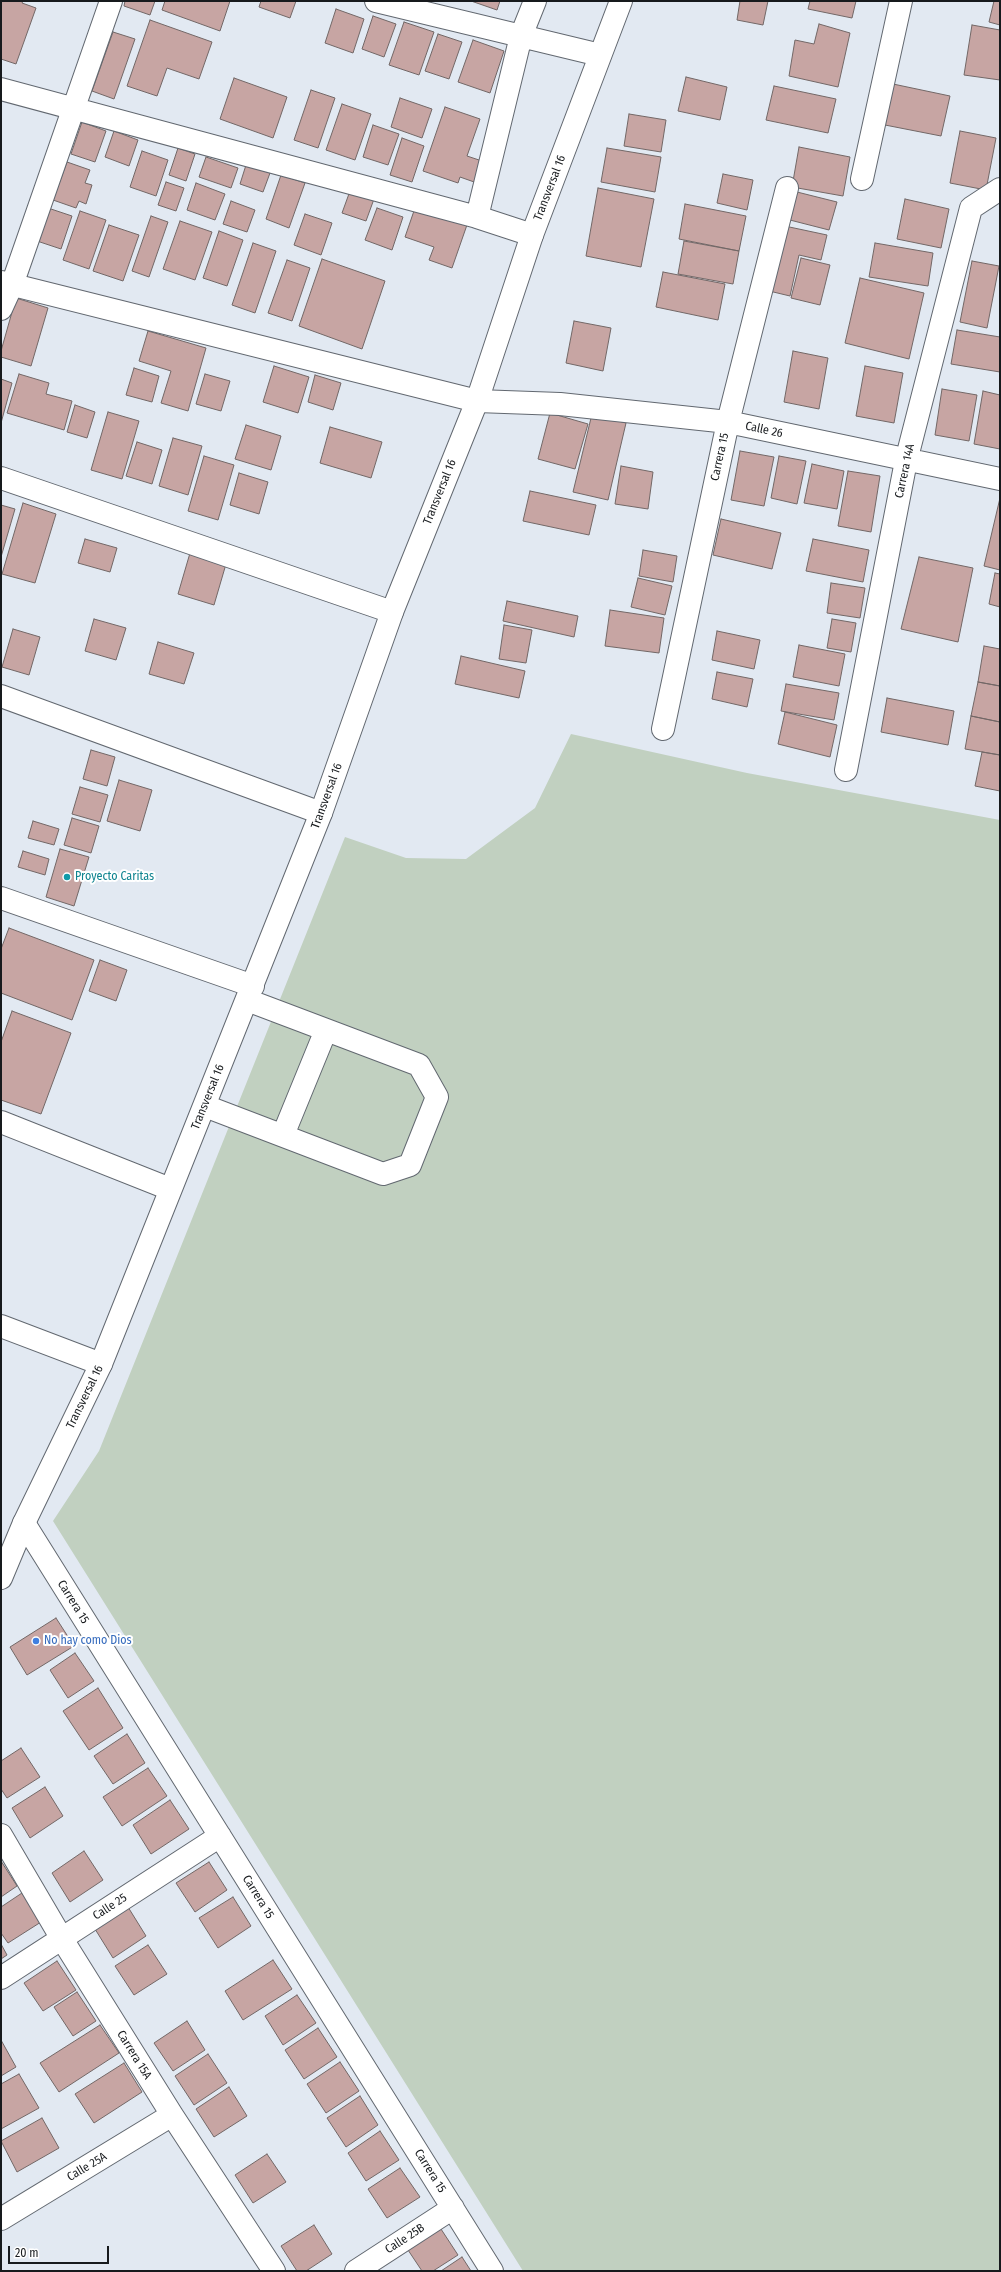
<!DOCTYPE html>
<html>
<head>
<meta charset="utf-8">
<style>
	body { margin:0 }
	#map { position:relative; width:1001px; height:2272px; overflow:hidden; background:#e2e9f2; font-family:"Fira Sans Condensed",sans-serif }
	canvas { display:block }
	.frame { position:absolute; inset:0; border:2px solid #171a1d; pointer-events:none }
	.scale { position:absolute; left:8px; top:2246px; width:101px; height:18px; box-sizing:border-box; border:2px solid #171a1d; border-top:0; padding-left:5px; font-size:12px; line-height:14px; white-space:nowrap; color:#171a1d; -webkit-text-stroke:3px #fff; paint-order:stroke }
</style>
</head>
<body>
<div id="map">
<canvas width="1001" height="2272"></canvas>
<div class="frame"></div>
<div class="scale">20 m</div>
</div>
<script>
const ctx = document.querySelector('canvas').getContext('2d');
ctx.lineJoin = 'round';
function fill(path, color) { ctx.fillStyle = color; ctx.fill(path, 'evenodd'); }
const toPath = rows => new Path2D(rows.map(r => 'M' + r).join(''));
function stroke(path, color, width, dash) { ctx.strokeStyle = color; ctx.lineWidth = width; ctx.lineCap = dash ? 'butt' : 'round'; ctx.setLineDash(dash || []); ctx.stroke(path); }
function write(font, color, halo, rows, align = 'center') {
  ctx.font = font + ' "Fira Sans Condensed",sans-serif'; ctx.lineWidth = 4; ctx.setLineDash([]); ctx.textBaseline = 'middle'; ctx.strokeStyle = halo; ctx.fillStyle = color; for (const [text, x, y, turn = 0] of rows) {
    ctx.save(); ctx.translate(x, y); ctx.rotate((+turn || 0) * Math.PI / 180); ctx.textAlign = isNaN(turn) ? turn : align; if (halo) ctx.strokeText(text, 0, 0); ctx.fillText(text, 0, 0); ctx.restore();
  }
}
fill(toPath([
	[571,734,747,773,1000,820,1000,2271,523,2271,53,1521,99,1451,345,837,406,858,466,859,535,808]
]), '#c1d0c0');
const building = toPath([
	[1,1,23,1,22,3,36,8,16,64,1,59,1,1],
	[125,1,155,1,150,15,124,6,125,1],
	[165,1,230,1,220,31,162,10,165,1],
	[261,1,296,1,290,18,259,7,261,1],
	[471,1,500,1,497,10,471,1],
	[740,1,768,1,763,25,737,20,740,1],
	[810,1,856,1,852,18,808,9,810,1],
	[994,1,1000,1,1000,25,989,22,994,1],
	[336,9,364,19,353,53,325,43,336,9],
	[373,16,396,24,384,57,362,49,373,16],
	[150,20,212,42,199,79,167,68,157,96,127,86,150,20],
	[404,22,434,32,419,75,389,65,404,22],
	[819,24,850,33,838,87,789,76,795,40,814,44,819,24],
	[972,25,1000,30,1000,80,964,75,972,25],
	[113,32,135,39,114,99,92,91,113,32],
	[438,34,462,42,449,79,425,71,438,34],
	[473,40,504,51,490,93,458,82,473,40],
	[686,77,727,87,720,120,678,111,686,77],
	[234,78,287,97,273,138,220,119,234,78],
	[893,84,950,96,941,136,885,125,893,84],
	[774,86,836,99,828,133,766,120,774,86],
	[311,90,335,98,318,148,294,140,311,90],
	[400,98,432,109,422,138,391,127,400,98],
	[342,104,371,114,355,160,326,150,342,104],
	[445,107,480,119,467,156,485,162,477,183,460,177,458,183,423,171,445,107],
	[629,114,666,120,661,152,624,146,629,114],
	[82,122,106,131,95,162,71,154,82,122],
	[373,125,399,134,388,165,363,157,373,125],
	[114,131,138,140,129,166,105,157,114,131],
	[960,131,996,138,986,190,950,183,960,131],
	[402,138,424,146,412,182,390,175,402,138],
	[799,147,850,157,843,196,792,187,799,147],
	[178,148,195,154,186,181,169,175,178,148],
	[607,148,661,157,655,192,601,182,607,148],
	[142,151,168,160,156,196,130,187,142,151],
	[206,157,238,168,231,188,199,177,206,157],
	[67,162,90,170,85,183,92,185,86,204,79,201,76,208,53,200,67,162],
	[246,165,270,173,263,192,240,184,246,165],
	[723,174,753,180,747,210,717,203,723,174],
	[281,175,305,183,289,228,266,219,281,175],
	[166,182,184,188,176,211,158,205,166,182],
	[196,183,225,194,215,220,187,210,196,183],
	[598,188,654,199,641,267,586,256,598,188],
	[350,191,374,199,366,221,342,213,350,191],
	[793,191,837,202,829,230,786,219,793,191],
	[905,199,949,209,941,248,897,239,905,199],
	[231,201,255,210,247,232,223,224,231,201],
	[685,204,746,216,739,251,679,239,685,204],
	[416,205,468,222,452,268,429,260,434,247,405,237,416,205],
	[48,208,72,216,61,249,37,241,48,208],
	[377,208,403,217,392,250,365,240,377,208],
	[80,211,106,220,89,269,63,260,80,211],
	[305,214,332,223,321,255,294,245,305,214],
	[151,216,168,222,149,277,132,271,151,216],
	[180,221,212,232,195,280,163,269,180,221],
	[109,225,139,235,123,281,93,271,109,225],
	[780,225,827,235,821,260,799,255,790,296,765,290,780,225],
	[219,231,243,240,227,286,203,278,219,231],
	[684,241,739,251,733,284,678,274,684,241],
	[253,243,276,251,255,313,232,305,253,243],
	[875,243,933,253,928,286,869,277,875,243],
	[801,258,830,265,820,305,791,298,801,258],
	[322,259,385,281,362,349,299,326,322,259],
	[287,260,310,268,292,321,268,313,287,260],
	[972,261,999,266,987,328,960,322,972,261],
	[663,272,725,284,718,320,656,307,663,272],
	[860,278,924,293,909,359,845,343,860,278],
	[16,298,48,308,31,366,1,357,1,351,16,298],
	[574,321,611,328,603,371,566,363,574,321],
	[957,330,1000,337,1000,372,951,364,957,330],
	[148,331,206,348,188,411,161,403,171,371,139,361,148,331],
	[793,351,828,358,819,409,784,402,793,351],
	[274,366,309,377,298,413,263,402,274,366],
	[865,366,903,373,894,423,856,416,865,366],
	[134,368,159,376,152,402,126,395,134,368],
	[19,374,49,383,46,394,72,401,64,430,7,413,19,374],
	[205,374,230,381,221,411,196,404,205,374],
	[315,375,341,383,333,410,308,402,315,375],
	[1,379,12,383,1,423,1,379],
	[942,389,977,395,969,441,935,435,942,389],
	[983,391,1000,395,1000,449,974,444,983,391],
	[75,405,95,412,87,438,67,432,75,405],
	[108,412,139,421,122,479,91,470,108,412],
	[550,413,588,424,575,469,538,459,550,413],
	[592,414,626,423,608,500,573,492,592,414],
	[246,425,281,436,271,470,235,459,246,425],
	[330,427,382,442,371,478,320,463,330,427],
	[173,438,202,446,188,495,159,486,173,438],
	[137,442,162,450,152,484,126,476,137,442],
	[740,451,774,457,764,506,731,500,740,451],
	[204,456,234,465,218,520,188,511,204,456],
	[779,456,806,461,797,504,771,498,779,456],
	[812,464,844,471,837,509,804,503,812,464],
	[621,466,653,472,648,509,615,504,621,466],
	[848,471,880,476,871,532,838,526,848,471],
	[239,473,268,482,259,514,230,505,239,473],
	[530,491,596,505,589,535,523,521,530,491],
	[1000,498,1000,570,984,566,1000,498],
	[23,503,56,514,35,583,2,574,23,503],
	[1,505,15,509,1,557,1,505],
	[721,519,781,533,772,569,713,555,721,519],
	[85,539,117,548,110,572,78,563,85,539],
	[813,539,869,550,863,582,806,571,813,539],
	[643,550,677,556,673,582,639,576,643,550],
	[190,553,226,564,214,605,178,594,190,553],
	[919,557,973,568,958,642,901,629,919,557],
	[995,573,1000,574,1000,607,989,604,995,573],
	[638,578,672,586,665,615,631,607,638,578],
	[831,583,865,588,860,618,827,613,831,583],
	[507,601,578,616,574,637,503,621,507,601],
	[610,610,664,618,659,653,605,646,610,610],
	[94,619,126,628,116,660,85,651,94,619],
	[832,619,856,623,851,652,827,648,832,619],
	[504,625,532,630,526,663,499,659,504,625],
	[13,629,40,637,29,675,2,667,13,629],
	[717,631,760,640,754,669,712,660,717,631],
	[158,642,194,653,184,684,149,674,158,642],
	[799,645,845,654,839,686,793,677,799,645],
	[984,646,1000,649,1000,686,978,682,984,646],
	[461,656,525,671,519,698,455,684,461,656],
	[717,672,753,679,747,707,712,699,717,672],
	[978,682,1000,686,1000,722,971,716,978,682],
	[786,684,839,693,834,720,781,711,786,684],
	[887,698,954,711,948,745,881,732,887,698],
	[785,712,837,725,830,757,778,744,785,712],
	[971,716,1000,722,1000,755,965,749,971,716],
	[91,750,115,757,107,786,83,779,91,750],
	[982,752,1000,755,1000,791,975,786,982,752],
	[119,780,152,790,140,831,107,821,119,780],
	[80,787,108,795,100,822,72,814,80,787],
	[72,818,99,826,91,853,64,845,72,818],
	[33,821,59,829,54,845,28,838,33,821],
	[60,849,89,857,74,906,46,897,60,849],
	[23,851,49,859,45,875,18,867,23,851],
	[9,928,94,960,72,1020,1,993,1,949,9,928],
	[100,960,127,970,116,1001,89,991,100,960],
	[12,1011,71,1033,41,1114,1,1100,1,1042,12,1011],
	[56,1618,74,1646,27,1675,10,1647,56,1618],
	[75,1653,94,1681,68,1698,50,1670,75,1653],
	[98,1688,123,1728,89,1750,63,1711,98,1688],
	[127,1734,145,1763,113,1784,94,1756,127,1734],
	[21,1748,40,1777,7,1798,1,1789,1,1761,21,1748],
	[148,1768,167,1796,122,1826,103,1797,148,1768],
	[45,1787,63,1816,30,1838,12,1808,45,1787],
	[170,1800,189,1829,151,1854,133,1825,170,1800],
	[84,1851,103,1880,70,1902,52,1873,84,1851],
	[1,1861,17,1886,1,1897,1,1861],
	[209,1862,227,1890,195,1912,176,1883,209,1862],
	[22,1893,41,1922,8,1943,1,1933,1,1907,22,1893],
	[233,1897,251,1926,218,1948,199,1918,233,1897],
	[128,1907,146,1936,113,1958,95,1929,128,1907],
	[1,1944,7,1955,1,1959,1,1944],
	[148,1945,167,1974,134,1995,115,1966,148,1945],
	[273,1960,292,1989,243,2020,225,1991,273,1960],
	[57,1961,76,1990,43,2011,24,1983,57,1961],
	[77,1992,96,2021,73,2036,54,2007,77,1992],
	[297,1995,316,2023,283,2045,265,2016,297,1995],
	[187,2021,205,2050,173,2071,154,2043,187,2021],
	[100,2025,119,2053,59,2092,40,2063,100,2025],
	[318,2028,337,2057,304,2079,285,2050,318,2028],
	[1,2040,16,2067,1,2076,1,2040],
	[208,2054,227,2083,194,2105,175,2076,208,2054],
	[340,2062,359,2091,326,2113,307,2084,340,2062],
	[124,2063,142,2092,94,2123,75,2094,124,2063],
	[19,2074,39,2108,1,2129,1,2084,19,2074],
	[229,2087,247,2116,214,2137,196,2109,229,2087],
	[360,2096,378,2125,346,2147,327,2118,360,2096],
	[42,2118,59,2148,17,2172,1,2141,42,2118],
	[380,2131,399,2160,366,2181,348,2153,380,2131],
	[267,2154,286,2182,253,2203,235,2175,267,2154],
	[400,2168,420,2197,387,2218,368,2189,400,2168],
	[314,2225,332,2254,306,2271,297,2271,281,2246,314,2225],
	[439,2226,458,2255,433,2271,422,2271,406,2247,439,2226],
	[462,2257,471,2271,441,2271,462,2257]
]);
fill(building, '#c7a5a3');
stroke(building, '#726766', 1);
const minor = toPath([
	[376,1,600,55],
	[1,89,477,217,532,235],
	[862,179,901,1],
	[477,217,521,36,535,1],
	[1,282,477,401,560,404,728,422,1000,479],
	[1,309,12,285,111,1],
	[1,478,392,612],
	[1,696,321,813],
	[663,729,728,422,787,188],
	[846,770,906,461,971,208,1000,189],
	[1,898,253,986],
	[205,1106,383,1174,410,1165,437,1097,419,1065,247,1000],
	[1,1122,170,1189],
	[283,1135,326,1030],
	[1,1326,101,1364],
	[24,1523,492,2271],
	[1,1835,62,1939,172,2115,274,2271],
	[1,1978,220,1836],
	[1,2219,172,2115],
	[356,2271,453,2208]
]);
const major = toPath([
	[1,1578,24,1523,101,1364,321,813,392,612,477,401,532,235,621,1]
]);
stroke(minor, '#626870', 24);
stroke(major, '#626870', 24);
stroke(minor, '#fff', 22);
stroke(major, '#fff', 22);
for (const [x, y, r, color] of [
	[67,877,4,"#0f9aa8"],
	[36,1641,4,"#3f7fe0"]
]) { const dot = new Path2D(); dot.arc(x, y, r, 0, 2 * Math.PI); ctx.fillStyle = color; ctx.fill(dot); stroke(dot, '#fff', 1.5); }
write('12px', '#171a1d', '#fff', [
	["Transversal 16",550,188,-69],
	["Calle 26",764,430,12],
	["Carrera 15",720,457,-78],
	["Carrera 14A",905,471,-78],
	["Transversal 16",440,492,-68],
	["Transversal 16",327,796,-70],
	["Transversal 16",208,1097,-68],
	["Transversal 16",85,1397,-64],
	["Carrera 15",73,1602,58],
	["Carrera 15",258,1897,58],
	["Calle 25",110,1907,-33],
	["Carrera 15A",134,2055,58],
	["Calle 25A",87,2167,-31],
	["Carrera 15",430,2171,58],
	["Calle 25B",405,2239,-33]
]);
write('12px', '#0d838f', '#fff', [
	["Proyecto Caritas",75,877]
], 'left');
write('12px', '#366cbe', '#fff', [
	["No hay como Dios",44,1641]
], 'left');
</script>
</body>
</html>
